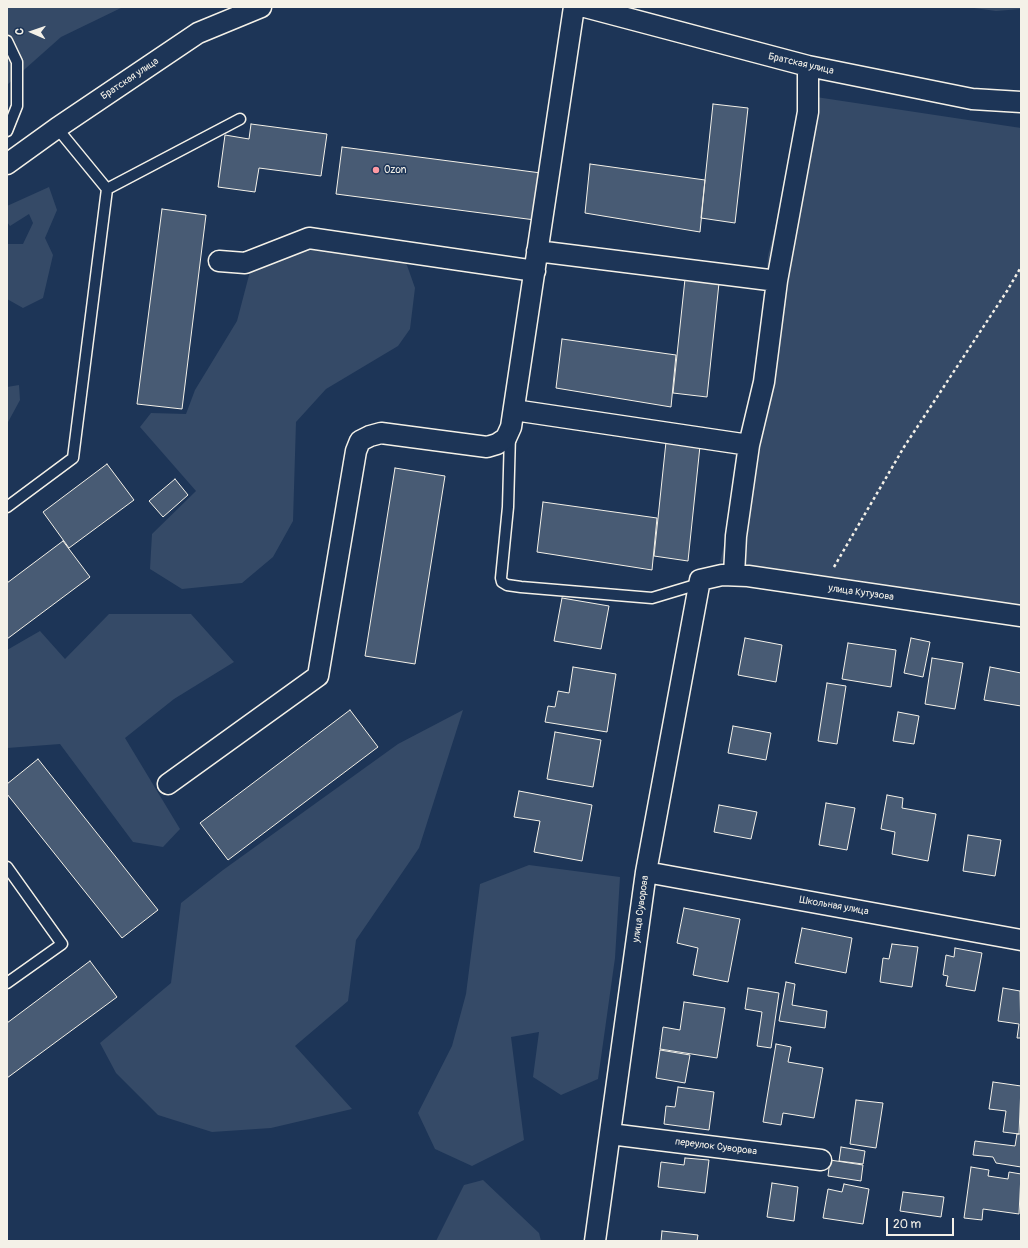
<!DOCTYPE html>
<html>
<head>
<meta charset="utf-8">
<style>
	body { margin:0 }
	#map { position:relative; width:1028px; height:1248px; overflow:hidden; background:#1d3557; font-family:Pangolin,sans-serif }
	canvas { display:block }
	.frame { position:absolute; inset:0; border:8px solid #f4f1e8; pointer-events:none }
	.north { position:absolute; left:12px; top:12px; width:40px; height:40px; -webkit-text-stroke:3px #1d3557; paint-order:stroke; rotate:272deg; font-size:11px; font-weight:700; line-height:16px; text-align:center; color:#f4f1e8 }
	.north::after { content:''; display:block; margin:auto; width:14px; height:18px; background:#f4f1e8; clip-path:polygon(50% 0,100% 100%,50% 72%,0 100%) }
	.scale { position:absolute; left:886px; top:1218px; width:68px; height:18px; box-sizing:border-box; border:2px solid #f4f1e8; border-top:0; padding-left:5px; font-size:12px; line-height:14px; white-space:nowrap; color:#f4f1e8; -webkit-text-stroke:3px #1d3557; paint-order:stroke }
</style>
</head>
<body>
<div id="map">
<canvas width="1028" height="1248"></canvas>
<div class="frame"></div>
<div class="north">С</div>
<div class="scale">20 m</div>
</div>
<script>
const ctx = document.querySelector('canvas').getContext('2d');
ctx.lineJoin = 'round';
function fill(path, color) { ctx.fillStyle = color; ctx.fill(path, 'evenodd'); }
const toPath = rows => new Path2D(rows.map(r => 'M' + r).join(''));
function stroke(path, color, width, dash) { ctx.strokeStyle = color; ctx.lineWidth = width; ctx.lineCap = dash ? 'butt' : 'round'; ctx.setLineDash(dash || []); ctx.stroke(path); }
function write(font, color, halo, rows, align = 'center') {
  ctx.font = font + ' Pangolin,sans-serif'; ctx.lineWidth = 3; ctx.setLineDash([]); ctx.textBaseline = 'middle'; ctx.strokeStyle = halo; ctx.fillStyle = color; for (const [text, x, y, turn = 0] of rows) {
    ctx.save(); ctx.translate(x, y); ctx.rotate((+turn || 0) * Math.PI / 180); ctx.textAlign = isNaN(turn) ? turn : align; if (halo) ctx.strokeText(text, 0, 0); ctx.fillText(text, 0, 0); ctx.restore();
  }
}
fill(toPath([
	[7,7,123,7,61,37,7,85],
	[967,7,1021,7,1021,9,996,11],
	[816,97,1021,128,1021,607,720,562,756,414,768,256,789,172],
	[49,187,57,210,45,238,53,255,43,298,23,308,7,299,7,244,23,244,33,223,29,214,10,226,7,222,7,206],
	[310,241,402,251,415,288,410,329,398,346,326,389,296,422,293,521,273,557,242,583,182,589,150,569,152,534,196,491,140,427,151,413,186,414,195,390,237,321,253,260],
	[19,385,20,400,7,424,7,387],
	[109,614,191,614,234,662,174,699,125,738,180,829,163,847,133,842,60,744,7,748,7,650,40,631,65,659],
	[463,710,419,848,356,940,348,1001,295,1046,352,1109,271,1128,212,1132,158,1115,116,1073,100,1043,171,983,181,903,223,870,398,744],
	[529,865,620,877,615,958,598,1079,561,1095,533,1077,539,1032,511,1037,524,1140,472,1166,435,1149,418,1113,452,1046,466,994,480,884],
	[483,1180,539,1233,541,1241,436,1241,464,1185]
]), '#354a67');
const building = toPath([
	[713,104,748,108,735,223,701,218,713,104],
	[251,124,327,134,321,176,259,168,255,192,218,187,225,135,249,139,251,124],
	[342,147,541,173,535,220,336,194,342,147],
	[590,164,705,180,700,232,585,213,590,164],
	[162,209,206,215,182,409,137,404,162,209],
	[685,279,719,283,707,397,673,393,685,279],
	[562,339,676,355,671,407,556,388,562,339],
	[666,442,700,446,688,561,654,556,666,442],
	[107,464,134,500,69,548,43,512,107,464],
	[395,468,445,476,415,664,365,656,395,468],
	[175,479,188,495,163,517,149,501,175,479],
	[543,502,657,518,652,570,537,552,543,502],
	[63,541,90,577,7,639,7,583,63,541],
	[562,598,609,606,601,649,554,641,562,598],
	[745,638,782,645,776,682,738,675,745,638],
	[911,638,930,642,923,677,904,673,911,638],
	[848,643,896,650,891,687,842,679,848,643],
	[932,658,963,663,955,709,925,704,932,658],
	[573,667,616,674,607,732,545,722,548,706,555,707,558,691,569,693,573,667],
	[990,667,1021,673,1021,706,984,700,990,667],
	[827,683,846,686,837,744,818,741,827,683],
	[350,710,378,747,228,860,200,823,350,710],
	[898,712,919,716,914,744,893,741,898,712],
	[733,726,771,733,766,760,728,753,733,726],
	[555,732,601,740,593,787,547,779,555,732],
	[38,759,158,910,122,938,7,794,7,784,38,759],
	[519,791,592,805,582,861,534,852,540,821,514,817,519,791],
	[887,795,903,798,902,808,936,814,928,861,892,854,895,832,881,829,887,795],
	[826,803,855,808,847,850,819,845,826,803],
	[719,805,757,812,751,839,714,832,719,805],
	[968,835,1001,840,995,876,963,871,968,835],
	[684,908,740,919,728,982,693,975,698,948,677,943,684,908],
	[802,928,852,938,846,973,795,963,802,928],
	[892,944,918,947,912,987,880,982,883,958,889,959,892,944],
	[955,948,982,953,975,991,946,986,948,976,943,975,946,955,954,957,955,948],
	[90,961,117,997,7,1078,7,1023,90,961],
	[786,982,795,984,792,1005,827,1011,825,1028,779,1021,786,982],
	[748,988,779,993,771,1048,757,1046,762,1012,745,1009,748,988],
	[1003,988,1020,991,1021,1038,1017,1038,1019,1024,998,1021,1003,988],
	[684,1002,725,1008,717,1058,660,1049,663,1027,680,1030,684,1002],
	[776,1044,791,1047,788,1062,823,1068,814,1118,783,1113,781,1125,763,1122,776,1044],
	[660,1050,690,1055,685,1083,656,1078,660,1050],
	[993,1082,1021,1086,1019,1134,1003,1132,1006,1111,989,1109,993,1082],
	[678,1087,714,1092,709,1130,664,1124,666,1106,675,1107,678,1087],
	[856,1100,883,1103,876,1148,850,1144,856,1100],
	[1017,1134,1021,1134,1021,1167,996,1163,993,1157,973,1155,975,1141,1015,1146,1017,1134],
	[841,1147,865,1151,863,1164,839,1161,841,1147],
	[685,1158,709,1160,705,1193,658,1187,661,1162,684,1165,685,1158],
	[830,1160,863,1165,861,1181,828,1176,830,1160],
	[971,1167,989,1170,988,1176,1008,1179,1009,1172,1021,1174,1019,1214,983,1209,982,1220,964,1218,971,1167],
	[772,1183,798,1187,794,1221,767,1217,772,1183],
	[844,1184,869,1189,863,1224,823,1218,828,1189,842,1192,844,1184],
	[903,1192,944,1197,941,1217,900,1211,903,1192],
	[662,1231,698,1235,697,1241,661,1241,662,1231]
]);
fill(building, '#485b74');
stroke(building, '#f4f1e8', 1);
const lane = toPath([
	[7,41,17,62,17,106,7,131],
	[107,189,240,119],
	[510,434,508,507,501,578,502,582,507,585,521,587,652,598,692,586,700,580],
	[7,507,73,458,107,189,57,128],
	[7,867,62,944,7,983]
]);
const street = toPath([
	[585,7,808,66,972,99,1021,102],
	[7,164,57,128,198,33,261,7],
	[537,251,777,281],
	[219,261,245,263,309,238,535,271],
	[514,410,749,445],
	[734,575,736,536,749,445,764,382,777,281,808,112,808,66],
	[168,784,318,676,356,451,360,441,370,436,381,433,487,447,497,444,506,438,511,427,574,7],
	[646,872,1021,940],
	[610,1134,821,1160],
	[595,1241,646,872,700,580,722,575,748,576,1021,616]
]);
stroke(lane, '#f4f1e8', 13);
stroke(street, '#f4f1e8', 23);
stroke(toPath([
	[834,567,904,447,1007,291,1021,267]
]), '#f4f1e8', 2.5, [3, 3]);
stroke(lane, '#1d3557', 10);
stroke(street, '#1d3557', 20);
for (const [x, y, r, color] of [
	[376,170,4,"#ff9aa2"]
]) { const dot = new Path2D(); dot.arc(x, y, r, 0, 2 * Math.PI); ctx.fillStyle = color; ctx.fill(dot); stroke(dot, '#1d3557', 1.5); }
write('10px', '#f4f1e8', '#1d3557', [
	["Братская улица",801,64,13],
	["Братская улица",130,79,-34],
	["улица Кутузова",861,593,8],
	["Школьная улица",834,906,10],
	["улица Суворова",641,909,-82],
	["переулок Суворова",716,1147,7]
]);
write('10px', '#f4f1e8', '#1d3557', [
	["Ozon",384,170]
], 'left');
</script>
</body>
</html>
